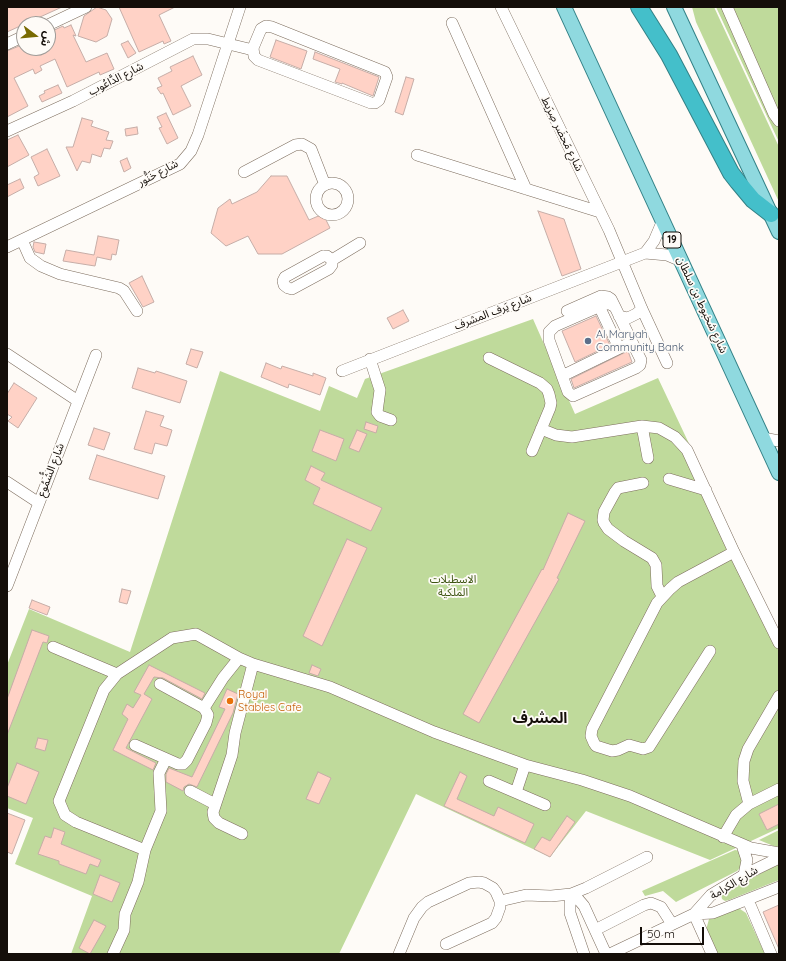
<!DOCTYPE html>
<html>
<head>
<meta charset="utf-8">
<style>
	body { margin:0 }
	#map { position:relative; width:786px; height:961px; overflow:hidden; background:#fefbf7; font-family:Quicksand,"Noto Sans Arabic",sans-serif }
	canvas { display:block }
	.frame { position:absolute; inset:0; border:8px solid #140e09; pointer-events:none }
	.north { position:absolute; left:16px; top:16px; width:40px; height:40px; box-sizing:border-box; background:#fefbf7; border:1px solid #a09c98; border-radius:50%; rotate:106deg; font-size:11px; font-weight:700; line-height:16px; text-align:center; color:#140e09 }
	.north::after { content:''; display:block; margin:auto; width:14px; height:18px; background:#786a01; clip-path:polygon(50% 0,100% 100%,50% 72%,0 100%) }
	.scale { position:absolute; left:640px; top:927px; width:64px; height:18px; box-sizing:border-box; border:2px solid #140e09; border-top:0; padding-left:5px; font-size:12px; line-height:14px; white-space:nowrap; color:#140e09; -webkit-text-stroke:3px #fefbf7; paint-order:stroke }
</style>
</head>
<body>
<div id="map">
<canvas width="786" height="961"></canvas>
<div class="frame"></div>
<div class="north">ش</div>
<div class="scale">50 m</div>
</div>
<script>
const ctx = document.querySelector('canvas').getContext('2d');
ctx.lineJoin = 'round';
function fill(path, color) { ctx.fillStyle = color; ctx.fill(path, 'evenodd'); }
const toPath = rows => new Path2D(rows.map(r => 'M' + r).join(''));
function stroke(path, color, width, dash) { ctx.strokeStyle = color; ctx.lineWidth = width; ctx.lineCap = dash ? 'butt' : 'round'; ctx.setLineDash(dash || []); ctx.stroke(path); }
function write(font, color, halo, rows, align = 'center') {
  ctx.font = font + ' Quicksand,"Noto Sans Arabic",sans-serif'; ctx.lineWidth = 3.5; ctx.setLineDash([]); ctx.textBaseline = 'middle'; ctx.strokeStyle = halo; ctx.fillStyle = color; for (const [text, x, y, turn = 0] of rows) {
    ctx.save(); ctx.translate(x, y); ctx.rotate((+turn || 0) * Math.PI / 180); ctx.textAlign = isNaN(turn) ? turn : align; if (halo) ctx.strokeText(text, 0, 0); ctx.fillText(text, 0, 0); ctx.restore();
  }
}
fill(toPath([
	[692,7,714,7,779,147,779,202,696,22],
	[716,7,779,7,779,142],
	[533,319,575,414,658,378,779,634,779,828,710,860,586,811,550,857,416,794,339,954,71,954,92,896,15,864,33,818,7,808,7,665,29,609,130,652,220,371,320,411,329,386,357,398,365,379],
	[779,830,779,846,776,847,759,840],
	[735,850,740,851,743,865,737,871,676,902,663,891,645,896,642,891],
	[779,864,779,880,729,900,725,901,722,899,721,894],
	[735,909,740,909,746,913,765,954,717,954,706,930,709,919]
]), '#bfda9b');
const building = toPath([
	[7,7,62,7,7,32,7,7],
	[97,7,106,10,112,19,107,36,96,42,78,36,84,16,97,7],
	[119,7,175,7,159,15,171,41,164,44,163,41,139,52,119,7],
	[71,25,76,36,73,35,86,62,107,53,114,69,100,75,99,72,67,87,55,59,40,66,42,70,35,74,33,69,14,78,28,106,7,117,7,51,24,44,24,48,48,48,48,33,63,26,64,28,71,25],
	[276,40,307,51,301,69,270,57,276,40],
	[128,41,136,53,128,58,121,44,128,41],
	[315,52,379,77,373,96,342,83,342,84,335,82,340,69,313,59,315,52],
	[193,56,202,75,181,86,191,106,173,115,163,93,161,94,157,88,162,86,158,78,172,71,170,67,193,56],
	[406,77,414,79,403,115,395,112,406,77],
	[58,85,62,93,42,102,39,96,45,93,44,91,58,85],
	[166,113,178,138,167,144,159,128,162,127,157,117,166,113],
	[82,118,93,121,91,126,109,132,106,140,113,141,110,149,104,148,101,157,92,154,90,163,82,161,77,171,66,147,73,147,82,118],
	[137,127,138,134,126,136,125,129,137,127],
	[18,135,29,155,7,167,7,140,18,135],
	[47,149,60,176,38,186,34,177,39,174,31,157,47,149],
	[127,158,131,168,124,172,120,161,127,158],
	[271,176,287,176,309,220,323,214,330,228,282,254,258,254,248,236,226,246,211,233,218,208,230,199,232,204,257,192,271,176],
	[20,179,24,188,7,197,7,185,20,179],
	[538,211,564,219,581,269,562,276,538,211],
	[98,236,119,240,116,255,112,254,111,260,97,257,95,266,63,261,66,250,94,255,98,236],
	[34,242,46,244,44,254,35,252,33,247,34,242],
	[142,276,154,302,143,307,129,283,142,276],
	[403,310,409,321,393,329,387,318,403,310],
	[596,316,610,345,575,362,562,331,596,316],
	[191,349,203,352,197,368,186,364,191,349],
	[628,351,632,362,574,388,571,379,628,351],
	[266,363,281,369,282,366,313,376,313,373,326,378,320,395,289,384,288,388,261,377,266,363],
	[138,368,155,373,156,371,187,381,180,403,132,388,138,368],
	[14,383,37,398,18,428,8,421,12,417,7,414,7,394,14,383],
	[146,411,164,416,160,426,172,430,167,446,155,443,152,454,134,449,146,411],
	[366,422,378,426,376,433,364,429,366,422],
	[94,428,110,433,104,450,88,445,94,428],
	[320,430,344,439,336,461,312,451,320,430],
	[357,430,367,434,359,452,349,448,357,430],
	[97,455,165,476,158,499,89,479,97,455],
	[311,466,325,473,321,480,382,508,371,531,313,504,320,488,305,480,311,466],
	[568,513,585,521,557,578,559,579,479,723,463,714,542,569,543,570,568,513],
	[347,539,367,548,322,646,303,636,347,539],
	[122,589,131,591,127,604,119,602,122,589],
	[32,600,50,607,47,615,29,608,32,600],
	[32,630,49,636,47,643,43,642,7,735,7,699,32,630],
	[149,665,205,693,202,699,163,678,154,677,144,694,152,699,126,748,156,763,153,770,113,750,128,719,122,714,127,704,133,708,141,695,134,692,149,665],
	[312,665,321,669,318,676,309,673,312,665],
	[227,689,238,694,233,713,197,787,189,784,184,787,183,791,166,782,166,774,169,768,192,777,225,709,219,707,227,689],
	[38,738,48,740,45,751,35,748,38,738],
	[17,763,39,772,26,804,7,796,7,788,17,763],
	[318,772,331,778,319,804,306,799,318,772],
	[460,772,467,776,457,799,494,816,498,807,534,824,525,843,444,806,460,772],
	[779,804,779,824,767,830,759,814,779,804],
	[7,813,25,820,12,854,7,852,7,813],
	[567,816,575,822,550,857,534,849,542,837,550,841,567,816],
	[54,828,65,832,61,844,101,860,98,867,90,864,86,874,59,864,59,861,38,854,45,836,51,838,54,828],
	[100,875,120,883,112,902,93,894,100,875],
	[779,905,779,949,763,912,779,905],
	[94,920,106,926,90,954,79,948,94,920]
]);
fill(building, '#ffd2c6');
stroke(building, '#c6ada7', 1);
const minor = toPath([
	[501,7,609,230,642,309,667,363],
	[727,7,774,114,779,121],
	[452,23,526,189],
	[48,25,86,7],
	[266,26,272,27,385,72,387,77,379,100,375,103,371,103,258,60,254,56,253,48,261,29,266,26],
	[7,44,24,36],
	[7,131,73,101,193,39,208,39,253,50],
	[417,155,600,212],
	[244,172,295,145,302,144,311,149,325,185],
	'316 199a16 16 0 1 1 32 0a16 16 0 1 1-32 0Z',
	[22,240,30,258,41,266,60,274,119,288,124,291,137,311],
	[7,247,180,164,191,151,198,135,240,7],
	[645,253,654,241,663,220],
	[323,256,327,256,332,260,332,265,329,269,292,289,288,288,284,285,283,281,285,277,323,256],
	[332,260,360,243],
	[599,306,619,348],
	[567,311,601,296,608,297,611,299,615,307,632,342,641,360,640,365,636,368,573,396,568,392,549,340,549,332,555,326,605,304,610,304,615,307],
	[619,316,628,318,636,314,642,309],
	[7,354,78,401],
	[489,358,540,383,547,389,549,394,551,403,550,408,532,451],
	[370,359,380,390,377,412,380,416,391,420],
	[342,371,645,253,667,255,681,261],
	[562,376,632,342],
	[642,426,648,458],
	[541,429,556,435,572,437,642,426,659,428,675,437,687,450,734,552,779,643],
	[763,438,779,441],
	[669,479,706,490],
	[7,482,39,503],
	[643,483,618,488,615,492,604,512,603,520,604,523,608,529,624,541,652,558,656,565,657,586,662,596],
	[7,586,96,355],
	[53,647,117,674],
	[710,651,649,747,643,749,629,745,618,750,612,751,596,746,594,743,591,736,592,729,657,603,670,589,678,582,734,552],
	[204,708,223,678,239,658],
	[135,745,178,764,183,764,187,760,206,723,208,715,204,708,160,684],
	[489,781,545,805],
	[190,791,215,804],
	[516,792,525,765],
	[749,804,743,781,744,761,748,749,779,696],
	[242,834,219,823,214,818,213,812,232,755,235,733,253,664],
	[723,837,736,815,749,804,779,789],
	[742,845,747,860,744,875],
	[145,850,76,822,65,815,59,801,104,690,117,674,172,638,196,634,239,658,253,664,330,687,434,732,525,765,582,780,630,796,751,848,779,853],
	[748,900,771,954],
	[500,901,526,895,551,896,571,894,586,888,647,857],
	[694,914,713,913,779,887],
	[694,914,712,954],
	[595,930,644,905,651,903,661,907,672,924],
	[113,954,124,930,125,914,138,882,145,850,161,811,159,773,166,759],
	[399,954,414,918,422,907,428,902,469,883,479,882,484,883,493,888,496,892,500,901,500,907,496,918,492,923,446,944],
	[584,954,570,913,570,903,571,894,578,899,584,906,606,954],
	[610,954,694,914,711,895,744,875,779,858]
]);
const major = toPath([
	[564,7,779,473],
	[674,7,779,232]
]);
const highway = toPath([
	[639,7,669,55,731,173,738,182,753,200,771,214]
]);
stroke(minor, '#7d6d5e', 12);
stroke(major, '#338186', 16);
stroke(highway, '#338186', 18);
stroke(minor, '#fff', 11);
stroke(major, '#8fd9df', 14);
stroke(highway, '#44bfca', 16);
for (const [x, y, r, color] of [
	[588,341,4,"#5c6f8a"],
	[230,701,4,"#e8710a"]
]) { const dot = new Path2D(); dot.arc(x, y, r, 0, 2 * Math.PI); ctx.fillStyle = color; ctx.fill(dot); stroke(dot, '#fefbf7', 1.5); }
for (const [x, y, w] of [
	[672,240,18]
]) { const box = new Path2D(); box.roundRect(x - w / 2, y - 8, w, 16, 3); ctx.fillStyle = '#fefbf7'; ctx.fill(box); stroke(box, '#140e09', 1); }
write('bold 10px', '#140e09', null, [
	["19",672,240]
]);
write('11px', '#140e09', '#fefbf7', [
	["شارع الدَّاعُوب",116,79,-27],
	["شارع مَحضَر صِرَيط",562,134,64],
	["شارع خَنُّور",158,173,-28],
	["شارع شخبوط بن سلطان",702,305,65],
	["شارع يَرف المشرف",493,312,-21],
	["شارع الشُّمُوع",51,470,-69],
	["شارع الكرامة",734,883,-31]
]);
write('11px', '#4e5e75', '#fefbf7', [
	["Al Maryah",596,335],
	["Community Bank",596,348]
], 'left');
write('11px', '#3e5512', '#fefbf7', [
	["الاسطبلات",453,580],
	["الملكية",453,593]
]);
write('11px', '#c56008', '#fefbf7', [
	["Royal",238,695],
	["Stables Cafe",238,708]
], 'left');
write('bold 15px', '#140e09', '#fefbf7', [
	["المشرف",540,718]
]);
</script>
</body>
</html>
